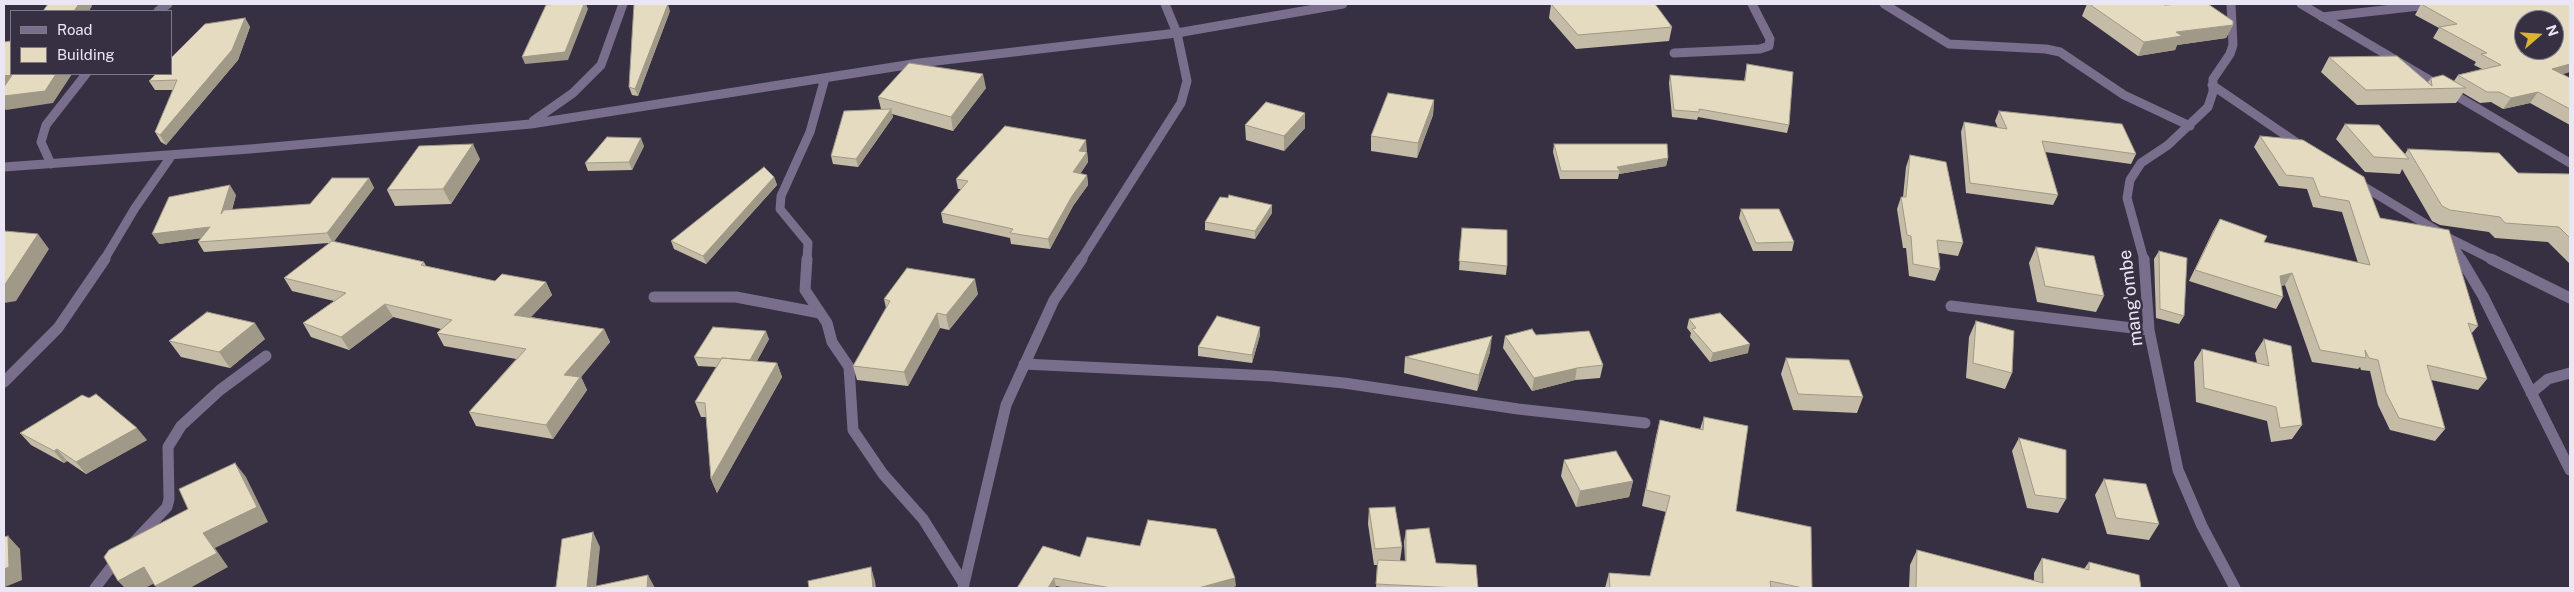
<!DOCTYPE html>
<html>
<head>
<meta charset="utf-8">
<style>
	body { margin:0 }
	#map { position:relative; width:2574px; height:592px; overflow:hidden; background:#373043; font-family:"Public Sans",sans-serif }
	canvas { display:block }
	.frame { position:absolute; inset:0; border:5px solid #ebe6f3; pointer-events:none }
	.legend { position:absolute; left:10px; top:10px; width:162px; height:65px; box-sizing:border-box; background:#373043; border:1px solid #7f7989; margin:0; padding:6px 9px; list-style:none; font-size:15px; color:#ebe6f3 }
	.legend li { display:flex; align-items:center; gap:10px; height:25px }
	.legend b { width:25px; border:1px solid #7f7989 }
	.north { position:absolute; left:2514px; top:10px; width:50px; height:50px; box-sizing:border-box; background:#373043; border:1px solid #7f7989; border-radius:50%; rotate:71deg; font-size:14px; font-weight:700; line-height:20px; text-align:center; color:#ebe6f3 }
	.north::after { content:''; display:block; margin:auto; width:18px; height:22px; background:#dab333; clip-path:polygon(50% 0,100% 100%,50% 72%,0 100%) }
</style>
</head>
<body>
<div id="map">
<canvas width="2574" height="592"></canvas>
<div class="frame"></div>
<ul class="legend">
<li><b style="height:6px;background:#796e8c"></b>Road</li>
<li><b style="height:14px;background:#e4dbc1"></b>Building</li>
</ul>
<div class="north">N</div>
</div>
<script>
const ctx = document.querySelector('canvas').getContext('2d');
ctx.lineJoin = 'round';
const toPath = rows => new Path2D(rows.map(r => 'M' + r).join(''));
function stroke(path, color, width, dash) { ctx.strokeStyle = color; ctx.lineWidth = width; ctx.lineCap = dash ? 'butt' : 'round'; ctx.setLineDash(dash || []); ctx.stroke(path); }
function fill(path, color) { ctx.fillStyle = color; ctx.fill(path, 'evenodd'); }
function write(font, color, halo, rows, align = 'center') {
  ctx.font = font + ' "Public Sans",sans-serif'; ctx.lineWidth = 5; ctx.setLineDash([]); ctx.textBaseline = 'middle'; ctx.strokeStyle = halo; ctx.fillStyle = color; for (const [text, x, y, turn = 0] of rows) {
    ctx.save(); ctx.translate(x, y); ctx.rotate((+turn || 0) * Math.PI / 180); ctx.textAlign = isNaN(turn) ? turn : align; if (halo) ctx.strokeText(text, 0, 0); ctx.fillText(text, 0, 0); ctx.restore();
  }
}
stroke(toPath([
	[1884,4,1949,44,2046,49,2060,52,2124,95,2190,126],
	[2301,4,2570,163],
	[158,11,168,4],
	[2322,17,2437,4],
	[1674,53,1760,49,1769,46,1770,39,1752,4],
	[2212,85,2300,145],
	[533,121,573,93,601,65,623,4],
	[51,164,41,142,46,125,86,74],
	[4,167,250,149,531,124,919,63,1177,33,1343,4],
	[2358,183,2449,238,2493,260],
	[2449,238,2462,260],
	[104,260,135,208,172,155],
	[807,260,808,243,780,209,781,196,810,132,825,78],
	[1081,260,1181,103,1187,81,1177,33,1165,4],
	[2144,260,2127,198,2130,180,2141,163,2168,145,2208,107,2213,92,2213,79,2230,54,2233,45,2231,4]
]), '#796e8c', 9);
stroke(toPath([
	[807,259,805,290,827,323,832,342,849,367,853,430,883,474,923,519,964,584],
	[2144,259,2149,330,2178,470,2202,526,2235,588],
	[2461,259,2483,296,2570,470],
	[2491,259,2570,298],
	[654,297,736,297,820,313],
	[1951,306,2149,330],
	[1024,364,1271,376,1344,383,1518,409,1645,423],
	[4,382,58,328,105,259],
	[2531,393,2548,379,2570,373],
	[134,542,167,507,169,499,168,447,181,426,220,390,266,356],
	[95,588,119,557],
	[963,588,1006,405,1054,300,1082,259]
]), '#796e8c', 11);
fill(toPath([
	[1551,4,1672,27,1669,41,1576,49,1549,18],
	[2087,4,2162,4,2165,5,2233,25,2226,38,2177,45,2175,50,2138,56,2082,16],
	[2421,4,2570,78,2570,125,2530,103,2503,109,2491,102,2480,103,2463,93,2456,103,2357,105,2321,72,2329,57,2428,82,2431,78,2454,81,2458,75,2482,69,2474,65,2476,62,2433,38,2439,28,2415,15],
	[670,11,638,96,632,95,629,87],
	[245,18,250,27,238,60,166,145,161,142,155,132,173,90,155,90,149,81],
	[1747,64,1789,125,1787,133,1698,117,1697,120,1672,117,1669,83,1670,75,1744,81],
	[986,88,953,131,892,114,893,117,858,167,833,164,831,156,881,109,878,97],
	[1434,100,1433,115,1417,158,1371,151,1371,136],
	[1999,111,2136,154,2131,164,2045,152,2058,195,2053,205,1966,193,1961,132,1964,122,1998,128,1995,121],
	[1305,113,1305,128,1284,151,1246,140,1245,125],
	[2345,124,2405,154,2408,149,2518,173,2570,174,2570,264,2548,242,2495,238,2489,232,2440,225,2432,221,2402,169,2400,174,2365,172,2336,139],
	[2260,136,2380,218,2478,326,2471,334,2487,379,2478,390,2431,380,2445,429,2435,441,2390,430,2378,405,2370,371,2361,370,2360,367,2358,369,2312,362,2285,285,2281,286,2283,297,2276,309,2189,281,2213,231,2220,219,2264,242,2358,263,2342,212,2313,207,2307,189,2279,186,2254,147],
	[1554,144,1668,158,1666,166,1619,174,1618,179,1560,179,1553,152],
	[644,146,632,170,588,171,585,163],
	[1087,150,1086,152,1087,152,1088,162,1080,174,1087,175,1088,185,1073,206,1050,249,1011,244,1010,238,943,223,941,213,961,189,958,189,956,179],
	[1910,155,1963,243,1958,256,1939,253,1940,269,1935,281,1909,276,1906,248,1903,248,1897,209,1901,197,1903,197,1906,167],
	[480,159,451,204,395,206,387,190],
	[774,177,777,185,706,264,674,249,671,241],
	[369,178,374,188,333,242,424,262,426,266,495,281,546,282,552,295,531,317,604,329,610,342,581,377,587,390,553,439,476,426,469,412,516,359,444,346,437,333,441,329,393,317,349,350,311,337,303,323,334,301,292,291,284,278,329,243,204,252,198,242,201,238,159,244,236,195,232,210,310,204],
	[1228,198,1272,213,1255,239,1205,230,1205,222],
	[1741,209,1794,242,1792,251,1753,251,1739,218],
	[1462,228,1507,266,1506,275,1459,270],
	[2036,247,2104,296,2096,312,2037,302,2029,263],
	[2159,251,2184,316,2179,324,2156,318,2154,259],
	[978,294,949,330,940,328,908,386,857,380,853,366,886,308,884,299],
	[1689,319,1748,353,1710,362,1690,337,1691,333,1687,328],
	[1976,321,2012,373,2005,389,1966,378,1969,337],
	[1260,335,1252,363,1198,356,1198,347],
	[1536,335,1603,365,1600,378,1575,380,1532,391,1503,348,1505,336],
	[265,339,230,368,181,357,169,341],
	[769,339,757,361,777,363,782,377,717,493,711,479,706,417,701,417,695,402,716,367,698,366,694,357],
	[2264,339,2302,425,2292,439,2271,442,2267,421,2196,402,2194,362,2202,349,2257,363,2255,353],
	[1490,352,1477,391,1404,373,1405,357],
	[1786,358,1863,397,1857,413,1793,410,1781,374],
	[1704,417,1736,511,1812,588,1605,588,1609,573,1650,576,1666,512,1642,506,1656,436,1660,420,1700,429],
	[20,433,147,440,86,474,67,461,64,463,31,445],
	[2019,438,2066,499,2058,513,2027,508,2012,451],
	[1564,460,1633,481,1629,497,1576,507,1561,476],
	[2104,479,2159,524,2149,540,2107,534,2095,495],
	[1369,508,1402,547,1400,561,1405,561,1404,542,1406,530,1436,563,1478,588,1376,588,1377,565,1374,565,1368,524],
	[1917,550,2034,581,2034,573,2042,558,2084,569,2089,562,2141,588,1909,588,1910,565],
	[1080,557,1236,586,1229,588,1066,588,1056,586,1054,588,1017,588]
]), '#c4bca6');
fill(toPath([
	[79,4,91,4,92,6,89,11,74,11],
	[584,4,586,4,588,9,568,60,525,64,522,57],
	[668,4,670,11,638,96,635,89],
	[245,18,250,27,238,60,166,145,160,135],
	[2233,25,2226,38,2177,45,2175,50,2138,56,2144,42,2176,32],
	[2570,64,2570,72,2545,80,2552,69],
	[56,74,72,74,53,103,6,110,4,108,4,96],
	[983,74,986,88,953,131,951,117],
	[12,75,4,90,4,76],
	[2538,92,2530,103,2503,109,2511,98],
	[1434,100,1433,115,1417,158,1418,143],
	[891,109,893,117,858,167,856,159],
	[1305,113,1305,128,1284,151,1284,136],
	[641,138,644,146,632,170,629,162],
	[1086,140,1087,150,1080,161,1079,151],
	[473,144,480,159,451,204,443,189],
	[1087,152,1088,162,1074,183,1073,172],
	[1668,158,1666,166,1619,174,1620,171,1617,167],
	[1087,175,1088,185,1073,206,1050,249,1048,239,1072,196],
	[774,177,777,185,706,264,703,256],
	[369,178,374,188,333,243,327,233],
	[230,185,236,195,227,224,221,214],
	[1272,205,1272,213,1255,239,1255,231],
	[210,227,217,236,159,244,152,234],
	[38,234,49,249,16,301,4,303,4,286],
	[2292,273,2285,285,2273,288,2280,276],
	[975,279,978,294,949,330,946,315],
	[546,282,552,295,520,328,514,315],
	[385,304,393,317,349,350,341,337],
	[937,313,940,328,908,386,904,372],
	[255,323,265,339,230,368,219,352],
	[1260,327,1260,335,1252,363,1252,355],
	[604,329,610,342,581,377,587,390,553,439,546,425,564,375],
	[766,331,769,339,752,370,749,362],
	[1492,336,1490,352,1477,391,1479,375],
	[1750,344,1748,353,1710,362,1713,353],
	[777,363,782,377,717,493,711,479],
	[1577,368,1575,380,1532,391,1534,378],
	[137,428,147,440,86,474,76,462],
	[57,449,67,461,64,463,54,451],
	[235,463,246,477,268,522,215,548,228,567,190,588,157,588,155,586,203,533],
	[1633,481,1629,497,1576,507,1580,491],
	[593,532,600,547,596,588,587,588],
	[8,536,20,549,22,580,5,587,5,588,4,588,4,569],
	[144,567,157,582,145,588,125,588,118,581],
	[871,567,875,581,876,588,873,588],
	[648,575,655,588,647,588],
	[1054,578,1056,586,1054,588,1048,588],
	[1235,578,1236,586,1229,588,1198,588]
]), '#a09987');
const building = toPath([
	[48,4,79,4,74,11,43,11,48,4],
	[557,4,584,4,565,52,522,57,546,5,557,4],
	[634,4,668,4,635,89,629,87,634,4],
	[1551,4,1655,4,1672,27,1578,35,1551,4],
	[2089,4,2162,4,2165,5,2177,4,2208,4,2233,21,2233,25,2176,32,2182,36,2144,42,2089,4],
	[2421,4,2570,4,2570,64,2552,69,2570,78,2570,109,2538,92,2511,98,2499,92,2487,92,2458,75,2501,65,2481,54,2487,53,2439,27,2457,24,2421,4],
	[2524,20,2554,20,2554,50,2524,50,2524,20],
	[245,18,232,50,160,135,155,132,177,80,149,81,156,74,171,74,171,58,205,24,245,18],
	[11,41,11,74,56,74,45,91,4,96,4,87,12,75,4,76,4,42,11,41],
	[2397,56,2432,86,2431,78,2443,75,2466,88,2366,90,2329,57,2397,56],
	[909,63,983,74,951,117,878,97,909,63],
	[1747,64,1793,72,1789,125,1699,109,1699,112,1674,110,1670,75,1745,81,1747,64],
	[1388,93,1434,100,1418,143,1371,136,1388,93],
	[1266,102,1305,113,1284,136,1245,125,1266,102],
	[891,109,856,159,831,156,844,111,891,109],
	[1999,111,2122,124,2136,154,2042,141,2058,195,1970,183,1964,122,2007,129,1999,111],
	[2345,124,2379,125,2409,159,2374,157,2345,124],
	[1005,126,1086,140,1079,151,1087,152,1073,172,1087,175,1072,196,1048,239,1010,233,1013,229,941,213,968,181,956,179,1005,126],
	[2260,136,2303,140,2364,177,2380,218,2449,230,2478,326,2468,323,2487,379,2427,365,2445,429,2399,418,2386,393,2378,360,2369,358,2365,350,2366,358,2320,350,2292,273,2280,276,2283,297,2195,270,2220,219,2267,236,2264,242,2370,265,2349,201,2320,196,2313,178,2286,175,2260,136],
	[607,137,641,138,629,162,585,163,607,137],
	[473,144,443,189,387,190,419,146,473,144],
	[1554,144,1667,144,1668,158,1617,167,1620,171,1561,171,1554,144],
	[2408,149,2499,153,2518,173,2570,174,2570,238,2559,227,2505,223,2500,217,2450,210,2442,206,2408,149],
	[1910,155,1946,162,1963,243,1937,240,1940,269,1913,264,1911,236,1907,235,1901,197,1906,197,1910,155],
	[764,167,774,177,703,256,671,241,764,167],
	[332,178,369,178,327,233,198,242,210,227,152,234,169,197,230,185,221,214,224,210,310,204,332,178],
	[1229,195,1272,205,1255,231,1205,222,1220,197,1228,198,1229,195],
	[1741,209,1779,209,1794,242,1756,243,1741,209],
	[1462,228,1507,230,1507,266,1459,261,1462,228],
	[4,231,38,234,4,286,4,231],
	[332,241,424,262,421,265,495,281,502,274,546,282,514,315,604,329,564,375,580,377,546,425,469,412,526,349,437,333,452,320,385,304,341,337,303,323,346,293,284,278,332,241],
	[2036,247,2094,256,2104,296,2045,286,2036,247],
	[2159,251,2187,258,2184,316,2160,309,2159,251],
	[907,268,975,279,946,315,937,313,904,372,853,366,890,301,884,299,907,268],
	[207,312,255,323,219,352,169,341,207,312],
	[1720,313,1750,344,1713,353,1692,329,1696,328,1689,319,1720,313],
	[1217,316,1260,327,1252,355,1198,347,1217,316],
	[1976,321,2014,331,2012,373,1973,363,1976,321],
	[713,327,766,331,750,360,722,358,721,359,694,357,713,327],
	[1532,329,1536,335,1589,331,1603,365,1577,368,1534,378,1505,336,1532,329],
	[1492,336,1479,375,1405,357,1492,336],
	[2264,339,2291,346,2302,425,2280,428,2276,407,2204,388,2202,349,2269,366,2264,339],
	[722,358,777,363,711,479,705,403,695,402,722,358],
	[1786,358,1849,360,1863,397,1798,394,1786,358],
	[96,394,137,428,76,462,57,449,54,451,20,433,82,395,89,398,96,394],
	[1704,417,1748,426,1736,511,1811,527,1812,588,1803,588,1770,581,1771,588,1610,588,1609,573,1650,576,1670,496,1646,490,1660,420,1703,430,1704,417],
	[2019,438,2066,450,2066,499,2035,495,2019,438],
	[1616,451,1633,481,1580,491,1564,460,1616,451],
	[235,463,257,507,203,533,217,553,155,586,144,567,118,581,104,557,109,550,188,509,179,489,235,463],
	[2104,479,2146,484,2159,524,2116,518,2104,479],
	[1395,507,1402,547,1375,549,1369,508,1395,507],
	[1148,520,1216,529,1235,578,1198,588,1111,588,1054,578,1048,588,1017,588,1043,546,1080,557,1087,537,1140,546,1148,520],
	[1429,528,1436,563,1476,565,1478,588,1459,588,1376,584,1378,560,1406,561,1406,530,1429,528],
	[593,532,587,588,648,575,647,588,550,588,556,587,562,539,593,532],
	[8,536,9,567,4,569,4,537,8,536],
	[1917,550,2043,583,2042,558,2089,570,2089,562,2139,575,2141,588,1916,588,1917,550],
	[871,567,873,588,809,588,808,581,871,567]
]);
fill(building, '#e4dbc1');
stroke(building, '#a09987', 1);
write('18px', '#ebe6f3', '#373043', [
	["mang'ombe",2131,298,-97]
]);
</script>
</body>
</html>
